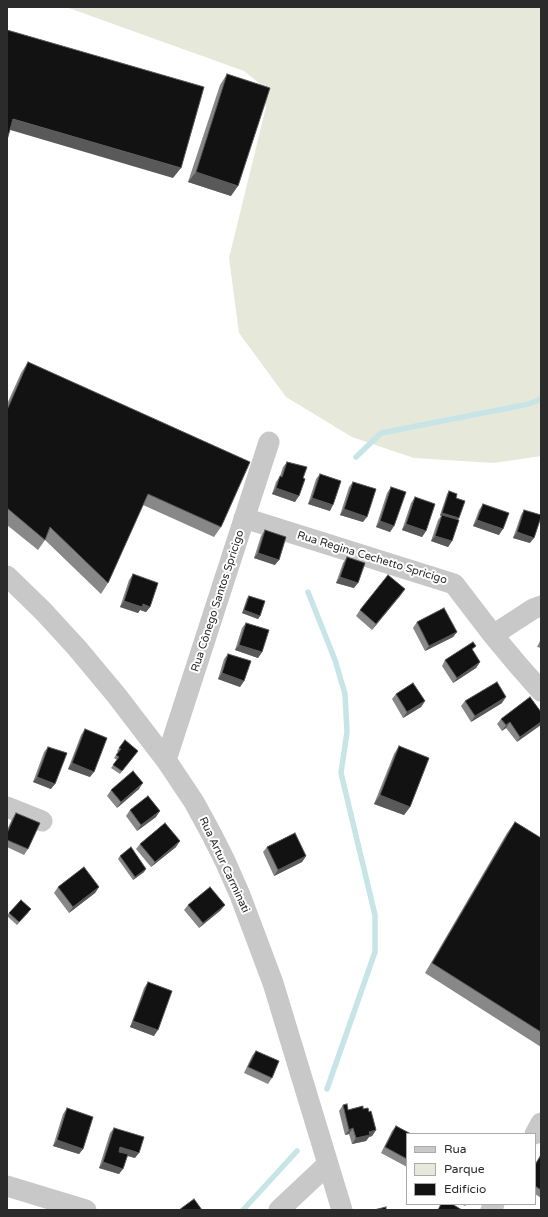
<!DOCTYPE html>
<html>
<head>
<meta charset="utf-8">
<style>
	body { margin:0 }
	#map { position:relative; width:548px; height:1217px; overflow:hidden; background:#fff; font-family:"Varela Round",sans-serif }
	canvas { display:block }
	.frame { position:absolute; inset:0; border:8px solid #2b2b2b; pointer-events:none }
	.legend { position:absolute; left:406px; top:1133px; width:130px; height:72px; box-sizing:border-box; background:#fff; border:1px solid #aaa; margin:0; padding:5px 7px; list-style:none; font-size:12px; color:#2b2b2b }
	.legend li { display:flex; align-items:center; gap:8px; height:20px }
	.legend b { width:20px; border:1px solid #aaa }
</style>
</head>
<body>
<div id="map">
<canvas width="548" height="1217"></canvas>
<div class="frame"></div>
<ul class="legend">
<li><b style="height:5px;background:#c8c8c8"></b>Rua</li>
<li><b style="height:11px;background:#e6e8d9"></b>Parque</li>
<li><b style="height:11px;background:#121212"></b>Edifício</li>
</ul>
</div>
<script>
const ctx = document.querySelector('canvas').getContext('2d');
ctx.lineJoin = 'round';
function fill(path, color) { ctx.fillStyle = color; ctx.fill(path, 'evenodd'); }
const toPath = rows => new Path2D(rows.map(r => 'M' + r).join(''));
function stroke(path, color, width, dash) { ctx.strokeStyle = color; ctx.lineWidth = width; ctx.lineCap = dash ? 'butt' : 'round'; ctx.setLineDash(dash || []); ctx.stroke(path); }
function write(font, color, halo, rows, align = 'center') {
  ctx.font = font + ' "Varela Round",sans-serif'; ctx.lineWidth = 4; ctx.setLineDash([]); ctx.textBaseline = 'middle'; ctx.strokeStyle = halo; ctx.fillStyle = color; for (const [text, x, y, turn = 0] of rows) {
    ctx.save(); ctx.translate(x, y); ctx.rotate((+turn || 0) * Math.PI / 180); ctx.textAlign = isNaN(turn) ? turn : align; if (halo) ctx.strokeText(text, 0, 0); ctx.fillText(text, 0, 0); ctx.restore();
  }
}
fill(toPath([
	[66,7,541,7,541,456,494,463,414,458,352,437,286,397,239,333,229,258,266,107,260,84,244,71]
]), '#e6e8d9');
stroke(toPath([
	[356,457,381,433,529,404,541,399],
	[308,592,335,660,345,694,347,732,341,773,375,915,375,952,327,1089],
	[243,1210,297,1151]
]), '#c7e5e7', 5.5);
stroke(toPath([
	[244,518,454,584,493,635,533,609,541,606],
	[7,576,43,611,77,648,117,696,166,760,194,802,212,835,225,861,240,895,273,983,342,1210],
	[493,635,518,665,541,691],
	[166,760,269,442],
	[7,807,42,821],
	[535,1134,541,1123],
	[7,1186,86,1210],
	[279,1210,328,1164],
	[491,1210,494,1204]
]), '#c8c8c8', 21);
fill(toPath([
	[227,74,231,196,188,182,220,85],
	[28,362,221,527,214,537,143,505,108,583,101,594,45,540,38,550,7,525,7,404,21,373],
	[287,462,303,478,295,502,272,494,276,482,280,476,283,467],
	[320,474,330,511,308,504,316,479],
	[353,482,363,522,340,515,349,487],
	[391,487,394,526,390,532,376,527,387,493],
	[449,491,456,498,458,520,452,541,448,547,431,541,438,520,441,516,440,515,447,494],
	[415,497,426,531,422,537,402,530,411,503],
	[483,504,499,535,473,526,479,510],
	[524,510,530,543,513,538,521,515],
	[265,530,275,565,254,558,261,536],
	[347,557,354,588,336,583,343,563],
	[133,574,150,607,146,612,140,610,138,613,120,607,129,580],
	[405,589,372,630,356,616,360,610],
	[249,596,260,616,258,619,242,613,247,598],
	[417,622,457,632,453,637,425,651,413,628],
	[246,623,262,652,258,658,235,650,242,628],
	[541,639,541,648,537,647],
	[473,651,480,662,476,668,453,683,442,666,445,660],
	[228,654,244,681,240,687,218,679,224,659],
	[396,694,425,701,421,707,403,718,392,699],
	[465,701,502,703,471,722,461,706],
	[541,712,517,742,506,728,502,731,497,724,501,719],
	[85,729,90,777,68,769,81,735],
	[125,740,138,751,120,774,111,768,117,760,114,758,118,752,117,751],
	[399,746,410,807,404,815,374,804,394,754],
	[48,747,51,789,33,782,44,752],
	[139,789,117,808,107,796,111,790],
	[130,810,156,817,137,831,126,816],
	[16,813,28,849,24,855,7,847,7,830,12,819],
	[515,822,541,838,541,1047,425,973,507,833],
	[140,844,176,847,151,867,136,849],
	[267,847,306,856,302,862,274,876,263,852],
	[120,856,144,872,133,880,118,859],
	[58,887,99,887,95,893,69,913,54,893],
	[188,905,221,910,199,928,184,910],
	[29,912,17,925,7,916,9,913],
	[148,982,154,1036,130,1027,144,988],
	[256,1051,272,1078,268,1084,244,1073,252,1056],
	[343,1105,348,1110,363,1109,369,1112,376,1130,372,1136,369,1137,366,1141,352,1144,349,1134,345,1135,339,1111],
	[67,1108,83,1149,79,1154,53,1146,63,1114],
	[396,1126,407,1134,407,1167,381,1153,392,1131],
	[114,1128,135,1158,127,1156,119,1174,99,1168,110,1133],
	[541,1154,541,1198,535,1194,535,1164],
	[461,1204,467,1204,465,1206]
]), '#888');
fill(toPath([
	[13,119,181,168,173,178,7,129],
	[196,172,238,186,231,196,188,182],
	[276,488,299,496,295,502,272,494],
	[312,498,333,505,330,511,308,504],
	[344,509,367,517,363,522,340,515],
	[442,513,459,518,457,521,442,515,441,516,440,515],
	[477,520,503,529,499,535,473,526],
	[380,521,394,526,390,532,376,527],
	[406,524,426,531,422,537,402,530],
	[517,532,534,538,530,543,513,538],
	[435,536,452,541,448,547,431,541],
	[258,553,279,560,275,565,254,558],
	[340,577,358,583,354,588,336,583],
	[405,589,401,595,372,630,376,624],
	[124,601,143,604,150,607,146,612,140,610,138,613,120,607],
	[244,610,260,616,258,619,242,613],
	[457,632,453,637,425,651,429,646],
	[239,645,262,652,258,658,235,650],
	[480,662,476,668,453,683,457,678],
	[222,673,244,681,240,687,218,679],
	[506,697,502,703,471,722,475,716],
	[425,701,421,707,403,718,407,712],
	[510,722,506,728,502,731,506,725],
	[541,722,541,725,517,742,520,737],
	[72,763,94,772,90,777,68,769],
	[37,777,55,784,51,789,33,782],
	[143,783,139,789,117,808,121,802],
	[380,795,410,807,404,815,374,804],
	[160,811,156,817,137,831,141,825],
	[180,841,176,847,151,867,155,862],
	[306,856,302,862,274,876,278,870],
	[146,869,144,872,133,880,135,877],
	[99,887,95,893,69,913,73,907],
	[225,905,221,910,199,928,203,923],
	[133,1021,158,1030,154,1036,130,1027],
	[353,1128,349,1134,345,1135,349,1130],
	[376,1130,372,1136,369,1137,366,1141,352,1144,356,1138,369,1132],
	[57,1140,83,1149,79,1154,53,1146],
	[120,1147,139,1153,135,1158,116,1152],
	[103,1162,123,1169,119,1174,99,1168]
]), '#595959');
const building = toPath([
	[7,30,204,87,181,168,13,119,7,140,7,30],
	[227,74,270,88,238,186,196,172,227,74],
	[28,362,250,462,221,527,148,494,108,583,50,527,45,540,7,508,7,410,28,362],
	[287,462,307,467,303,478,305,479,299,496,276,488,280,476,282,477,287,462],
	[320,474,341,481,333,505,312,498,320,474],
	[353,482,376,489,367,517,344,509,353,482],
	[391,487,406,492,394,526,380,521,391,487],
	[449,491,457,494,456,498,465,501,459,518,442,513,449,491],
	[415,497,435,504,426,531,406,524,415,497],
	[483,504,509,513,503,529,477,520,483,504],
	[524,510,541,515,541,517,534,538,517,532,524,510],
	[442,515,459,520,452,541,435,536,442,515],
	[265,530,286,537,279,560,258,553,265,530],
	[347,557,365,563,358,583,340,577,347,557],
	[133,574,158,583,150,607,143,604,142,607,124,601,133,574],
	[388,575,405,589,376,624,360,610,388,575],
	[249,596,265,601,260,616,244,610,249,596],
	[444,608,457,632,429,646,417,622,444,608],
	[246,623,269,630,262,652,239,645,246,623],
	[473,642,476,646,472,649,480,662,457,678,445,660,473,642],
	[228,654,251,661,244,681,222,673,228,654],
	[497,682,506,697,475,716,465,701,497,682],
	[413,683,425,701,407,712,396,694,413,683],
	[530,697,541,712,541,722,520,737,510,722,506,725,501,719,530,697],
	[85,729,107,738,94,772,72,763,85,729],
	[125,740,138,751,122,771,113,765,119,757,116,755,121,749,119,748,125,740],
	[399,746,429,758,410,807,380,795,399,746],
	[48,747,67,753,55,784,37,777,48,747],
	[133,771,143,783,121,802,111,790,133,771],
	[148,796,160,811,141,825,130,810,148,796],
	[16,813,40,823,28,849,7,840,7,833,16,813],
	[515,822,541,838,541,1032,432,963,515,822],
	[165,823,180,841,155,862,140,844,165,823],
	[295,833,306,856,278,870,267,847,295,833],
	[131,847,146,869,135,877,120,856,131,847],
	[84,867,99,887,73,907,58,887,84,867],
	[210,887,225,905,203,923,188,905,210,887],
	[21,900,31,909,19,922,9,913,21,900],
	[148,982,172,991,158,1030,133,1021,148,982],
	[256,1051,279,1061,272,1078,248,1067,256,1051],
	[347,1104,348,1110,363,1106,363,1109,368,1108,369,1112,371,1111,376,1130,369,1132,370,1135,356,1138,353,1128,349,1130,343,1105,347,1104],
	[67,1108,93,1117,83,1149,57,1140,67,1108],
	[396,1126,411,1134,407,1134,407,1159,385,1147,396,1126],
	[114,1128,144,1137,139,1153,120,1147,119,1152,128,1154,123,1169,103,1162,114,1128],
	[541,1155,541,1190,535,1186,535,1165,541,1155],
	[194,1199,202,1210,179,1210,194,1199],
	[441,1204,452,1204,462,1210,438,1210,441,1204],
	[386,1207,386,1210,374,1210,386,1207]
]);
fill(building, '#121212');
stroke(building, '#595959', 1);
write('11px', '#2b2b2b', '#fff', [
	["Rua Regina Cechetto Spricigo",372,558,17],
	["Rua Cônego Santos Spricigo",218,601,-72],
	["Rua Artur Carminati",224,865,65]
]);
</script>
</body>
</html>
